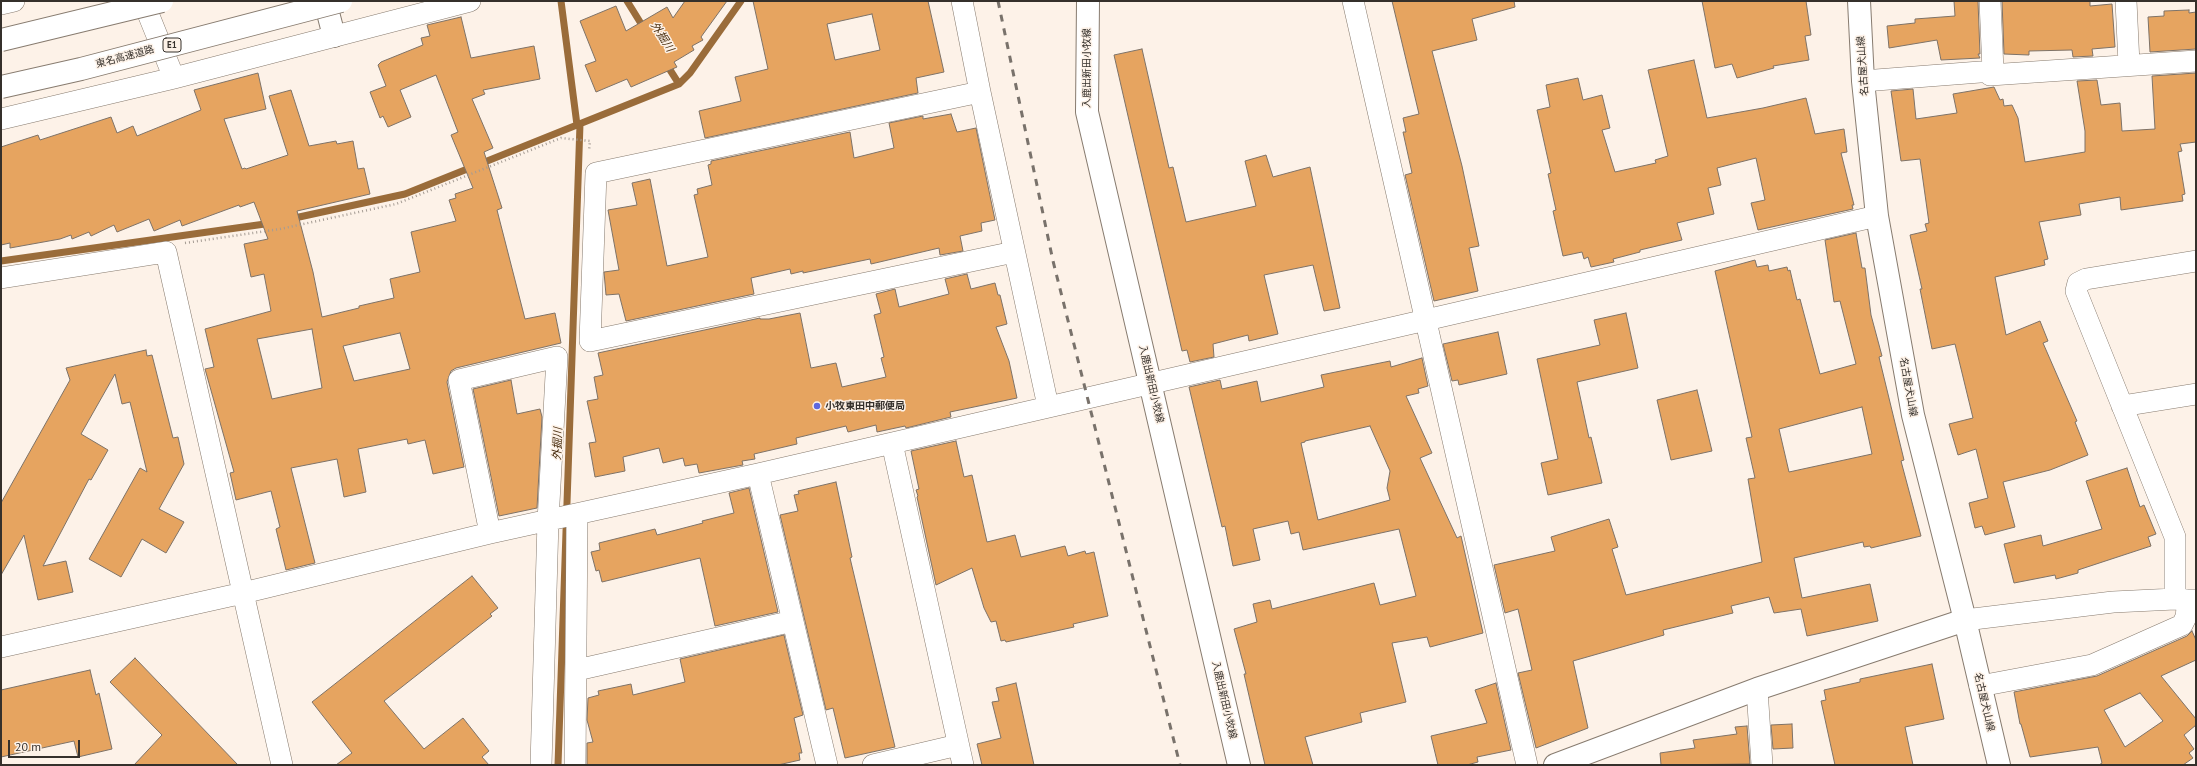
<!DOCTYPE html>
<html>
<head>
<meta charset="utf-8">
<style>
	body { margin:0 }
	#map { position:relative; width:2197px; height:766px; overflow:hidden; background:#fdf2e8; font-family:"PT Sans",sans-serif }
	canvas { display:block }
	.frame { position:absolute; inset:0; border:2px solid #35302b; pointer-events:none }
	.scale { position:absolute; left:8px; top:740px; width:72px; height:18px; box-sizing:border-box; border:2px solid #35302b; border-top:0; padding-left:5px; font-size:12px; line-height:14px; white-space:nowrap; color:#35302b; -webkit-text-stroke:3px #fdf2e8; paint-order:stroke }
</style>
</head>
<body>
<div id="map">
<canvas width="2197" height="766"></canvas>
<div class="frame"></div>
<div class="scale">20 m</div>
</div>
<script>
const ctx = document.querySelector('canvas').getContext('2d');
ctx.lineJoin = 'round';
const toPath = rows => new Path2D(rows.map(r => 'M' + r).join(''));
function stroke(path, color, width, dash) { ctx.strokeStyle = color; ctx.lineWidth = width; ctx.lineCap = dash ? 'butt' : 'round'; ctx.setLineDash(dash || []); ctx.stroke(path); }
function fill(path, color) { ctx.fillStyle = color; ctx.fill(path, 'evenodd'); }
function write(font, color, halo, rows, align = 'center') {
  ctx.font = font + ' "PT Sans","Noto Sans JP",sans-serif'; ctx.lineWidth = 3; ctx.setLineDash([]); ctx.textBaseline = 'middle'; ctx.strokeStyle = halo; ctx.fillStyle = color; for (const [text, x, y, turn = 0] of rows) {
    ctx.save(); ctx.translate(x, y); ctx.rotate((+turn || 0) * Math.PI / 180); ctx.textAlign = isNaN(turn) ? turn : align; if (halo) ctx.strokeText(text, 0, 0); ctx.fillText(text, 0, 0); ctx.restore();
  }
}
stroke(toPath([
	[561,1,577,125],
	[627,1,645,30],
	[665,62,679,84],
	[290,219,405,194,679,84,690,73,741,1],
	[1,261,272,223],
	[558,765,580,124]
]), '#9a6c3a', 7);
const building = toPath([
	[685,1,727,1,701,37,703,40,692,46,694,50,674,62,677,67,631,87,627,79,596,92,585,65,596,61,580,21,616,6,626,31,667,7,673,18,685,1],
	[753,1,928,1,944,72,916,78,918,93,705,138,699,111,741,101,735,77,768,69,753,1],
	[872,14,880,50,835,60,827,24,872,14],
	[1392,1,1514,1,1515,7,1472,19,1477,40,1432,51,1462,166,1479,246,1469,248,1478,291,1434,301,1405,175,1412,173,1403,132,1406,132,1403,118,1419,114,1392,1],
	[1702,1,1806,1,1811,35,1805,36,1809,60,1773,66,1774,68,1737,78,1732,64,1715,68,1702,1],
	[1954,1,1978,1,1980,54,1978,54,1980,58,1941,60,1937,40,1889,48,1887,26,1915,23,1915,19,1955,16,1954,1],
	[2002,1,2090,1,2090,6,2112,4,2115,47,2092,49,2093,56,2073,57,2072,50,2029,51,2029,55,2004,54,2002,1],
	[2189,10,2189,13,2196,12,2196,49,2150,52,2148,17,2164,16,2164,11,2189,10],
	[461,17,471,58,534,46,540,79,483,90,485,94,472,99,493,148,484,152,502,208,497,210,525,319,555,313,561,343,456,368,451,371,447,382,464,467,433,474,425,440,408,444,407,439,358,449,366,492,344,497,337,459,291,468,315,563,286,570,276,529,280,527,271,491,236,500,230,473,234,472,205,369,214,367,205,329,271,311,264,274,251,277,244,244,268,239,254,202,240,207,239,205,182,226,180,220,154,231,149,219,117,232,114,225,91,236,89,232,72,239,71,235,60,239,10,248,10,243,1,245,1,147,38,135,40,140,111,117,117,133,133,126,137,136,201,110,194,90,258,73,266,109,224,119,242,169,245,168,246,169,288,155,269,96,291,90,309,146,336,141,337,144,353,141,358,169,364,168,370,194,297,211,313,272,322,317,359,308,359,306,394,298,390,279,420,272,411,232,456,221,449,200,456,198,455,194,473,188,451,135,458,132,436,75,400,90,411,117,388,127,383,116,380,118,370,92,386,86,378,65,381,62,423,45,421,38,430,36,427,25,461,17],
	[312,329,322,388,272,399,257,339,312,329],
	[400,333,410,369,354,381,343,346,400,333],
	[1142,49,1169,168,1173,167,1186,222,1256,206,1245,161,1266,155,1273,177,1310,167,1340,308,1324,311,1313,265,1264,275,1278,334,1249,341,1248,335,1213,344,1214,357,1190,362,1187,350,1182,351,1114,55,1142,49],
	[1694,60,1707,118,1763,108,1806,98,1815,134,1844,129,1847,152,1841,153,1854,205,1852,205,1853,209,1758,230,1751,203,1765,200,1756,158,1717,168,1721,185,1708,188,1714,214,1677,223,1682,240,1640,250,1640,252,1613,259,1614,262,1591,267,1588,257,1584,259,1582,252,1563,256,1553,211,1556,210,1548,174,1551,173,1537,110,1550,107,1546,85,1578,78,1583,100,1602,95,1610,128,1602,130,1615,172,1656,163,1655,160,1668,156,1648,70,1694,60],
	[2196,73,2196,142,2180,144,2182,151,2178,152,2185,194,2182,195,2183,201,2121,210,2120,197,2079,204,2081,215,2039,222,2048,259,2044,260,2045,265,1995,277,2006,335,2040,321,2048,341,2043,343,2077,421,2075,422,2088,455,2050,470,2003,482,2015,527,1985,535,1982,526,1975,528,1969,503,1988,498,1976,449,1958,455,1949,424,1973,418,1955,344,1932,349,1920,289,1922,289,1910,235,1927,231,1925,224,1929,223,1920,159,1901,161,1891,91,1913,89,1916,119,1957,113,1953,94,1994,87,2000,100,2003,99,2004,106,2012,105,2018,118,2025,162,2085,152,2085,131,2077,81,2097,80,2101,105,2120,103,2122,131,2155,129,2152,76,2196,73],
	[951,114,957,132,976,128,995,220,981,223,982,231,960,236,963,251,940,255,939,248,871,264,870,259,803,273,803,271,791,274,790,269,751,278,754,294,626,321,619,294,606,295,604,272,619,270,608,210,637,205,632,183,650,179,667,266,708,257,694,195,698,194,697,189,712,185,708,165,711,164,711,161,850,132,854,158,894,148,889,123,923,116,923,119,951,114],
	[1856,233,1862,268,1865,268,1871,315,1882,356,1879,357,1904,460,1901,461,1921,536,1871,548,1870,546,1864,547,1863,542,1794,558,1802,598,1870,584,1878,621,1807,636,1801,609,1774,613,1769,597,1731,606,1733,613,1663,630,1664,635,1573,661,1588,728,1536,748,1518,673,1532,670,1518,609,1505,613,1494,565,1555,551,1551,537,1609,519,1618,547,1612,549,1626,595,1762,562,1748,479,1755,478,1746,438,1752,437,1715,271,1755,260,1757,267,1768,265,1769,271,1787,267,1788,271,1790,270,1797,300,1800,299,1820,374,1856,364,1840,301,1834,302,1825,240,1856,233],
	[1862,407,1872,454,1789,472,1779,429,1862,407],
	[967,274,971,289,995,283,998,295,1000,295,1007,324,996,327,1009,361,1017,398,950,412,951,417,906,428,905,426,877,432,876,425,848,432,846,426,796,438,797,444,754,454,755,459,742,461,743,465,699,473,697,464,685,466,683,458,663,463,659,448,623,457,625,471,595,477,589,443,596,442,587,401,598,399,594,377,603,375,598,353,760,318,760,319,769,319,800,313,811,368,836,363,842,387,886,377,881,358,884,357,874,315,881,313,876,294,895,289,899,307,949,294,945,279,967,274],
	[1626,313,1638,368,1577,382,1589,438,1591,437,1602,483,1548,495,1541,463,1558,459,1537,359,1600,345,1594,320,1626,313],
	[1498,332,1507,374,1459,385,1458,380,1452,381,1443,344,1498,332],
	[146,350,147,356,152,355,173,438,178,437,184,464,159,509,184,522,166,553,142,539,121,577,89,559,140,468,147,472,130,402,122,404,115,374,81,434,108,450,91,480,89,479,43,566,66,561,73,592,38,600,24,535,1,575,1,503,70,380,66,368,146,350],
	[1422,358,1428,386,1418,389,1419,393,1406,396,1432,453,1420,458,1457,538,1461,536,1483,633,1430,647,1427,637,1392,643,1406,702,1360,713,1362,722,1305,737,1313,765,1265,765,1244,674,1246,674,1234,629,1257,622,1253,604,1270,600,1272,609,1374,583,1380,605,1416,596,1399,529,1303,550,1299,532,1291,534,1288,521,1253,529,1260,560,1233,566,1225,526,1222,527,1189,387,1220,380,1222,389,1257,381,1261,402,1324,387,1321,375,1390,361,1391,367,1422,358],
	[1370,426,1390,471,1387,488,1390,500,1318,520,1301,443,1305,442,1305,441,1370,426],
	[511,380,517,414,540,409,542,417,537,508,499,516,473,389,511,380],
	[1697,390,1712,451,1671,460,1657,400,1697,390],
	[956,441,964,477,972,475,987,542,1015,535,1021,557,1065,546,1068,556,1085,551,1086,554,1094,552,1108,616,1073,624,1074,627,1006,642,1005,640,1001,641,996,621,991,622,984,608,972,568,936,585,917,497,918,496,916,490,919,489,911,451,956,441],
	[2127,468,2140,507,2144,505,2156,534,2148,537,2151,546,2078,570,2078,573,2056,579,2055,575,2014,583,2004,544,2041,535,2043,546,2102,529,2086,481,2127,468],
	[836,482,852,557,850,558,895,747,845,758,833,708,826,710,780,515,798,511,794,495,799,494,798,491,836,482],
	[749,488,778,612,715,626,700,558,602,582,599,570,596,571,591,552,600,550,599,543,655,529,657,535,703,523,702,521,734,513,729,493,749,488],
	[472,576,498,608,490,614,492,616,384,701,424,749,463,718,489,751,482,757,489,765,336,765,352,753,312,702,472,576],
	[2192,631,2196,640,2196,660,2161,676,2196,719,2196,725,2184,735,2194,749,2189,753,2193,758,2183,765,2099,765,2102,763,2098,747,2030,757,2021,724,2020,724,2014,692,2097,676,2187,636,2192,631],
	[2140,693,2163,721,2125,747,2104,710,2140,693],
	[784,635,803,715,794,718,802,753,799,753,800,760,778,765,587,765,587,743,593,742,587,720,588,698,599,695,598,691,631,684,633,695,685,682,680,659,784,635],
	[135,658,238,765,134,765,162,735,110,682,135,658],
	[1932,664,1944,719,1905,727,1913,765,1835,765,1821,701,1826,700,1824,690,1860,682,1860,679,1932,664],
	[90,670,96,695,99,693,112,749,78,757,74,741,1,757,1,690,90,670],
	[1016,683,1034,765,982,765,977,744,1001,738,992,702,999,701,996,688,1016,683],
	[1496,683,1511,750,1477,757,1478,762,1467,765,1438,765,1431,736,1487,723,1475,690,1496,683],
	[1792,724,1793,748,1773,749,1771,725,1792,724],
	[1747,726,1750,764,1661,765,1660,753,1695,748,1693,740,1737,734,1735,727,1747,726]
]);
fill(building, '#e6a460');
stroke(building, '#7e7267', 1);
const minor = toPath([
	[143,1,174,78],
	[962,1,980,92,1048,406],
	[1353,1,1527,765],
	[1990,1,1993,71],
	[2126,1,2129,64],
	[1,4,14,1],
	[1863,81,1993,71,1990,75,2196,61],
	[980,92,596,173,590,341,1014,252],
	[1,119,174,78,470,1],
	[1,278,166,252,282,765],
	[2122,406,2196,394],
	[892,443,963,765],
	[758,474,827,765],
	[490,533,459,380,557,357,548,521,541,765],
	[2175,599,2175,537,2076,291,2078,283,2086,279,2196,261],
	[1965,620,2113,602,2175,599,2188,600],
	[1,647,243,593,490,533,758,474,1877,216],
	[577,670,793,621],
	[1980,686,2092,665,2182,625,2186,617,2188,600,2196,600],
	[1757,689,1762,765],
	[575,765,577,514],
	[873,765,958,745]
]);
const tertiary = toPath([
	[325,1,334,36],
	[1555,765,1757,689,1965,620]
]);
const secondary = toPath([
	[1088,1,1087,112,1239,765],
	[1859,1,1863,81,1877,216,1913,415,1965,620,1999,765]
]);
stroke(minor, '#877b6f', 22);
stroke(tertiary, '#877b6f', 24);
stroke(secondary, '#877b6f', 24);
stroke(toPath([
	[185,243,280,229,396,204,561,138,590,141,589,151]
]), '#a59c94', 2.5, [1, 3]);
stroke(minor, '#fff', 21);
stroke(tertiary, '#fff', 22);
stroke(secondary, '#fff', 22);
stroke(toPath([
	[998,1,1053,261,1180,765]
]), '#79726b', 3, [7, 7]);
const motorwayBridge = toPath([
	[1,40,162,1],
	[1,87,81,69,341,1]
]);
stroke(motorwayBridge, '#877b6f', 24, []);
stroke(motorwayBridge, '#fff', 22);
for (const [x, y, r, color] of [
	[817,406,4,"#5e67de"]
]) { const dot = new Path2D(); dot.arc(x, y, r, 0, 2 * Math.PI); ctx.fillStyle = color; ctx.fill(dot); stroke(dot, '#fdf2e8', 1.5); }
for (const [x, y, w] of [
	[172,45,18]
]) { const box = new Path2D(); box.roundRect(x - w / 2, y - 7, w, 14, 3); ctx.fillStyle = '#fdf2e8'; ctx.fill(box); stroke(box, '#35302b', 1); }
write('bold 9px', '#35302b', null, [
	["E1",172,45]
]);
write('10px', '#35302b', '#fdf2e8', [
	["東名高速道路",125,57,-15],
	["名古屋犬山線",1863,66,-94],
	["入鹿出新田小牧線",1087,68,-90],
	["入鹿出新田小牧線",1151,384,77],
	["名古屋犬山線",1908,387,80],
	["入鹿出新田小牧線",1224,700,77],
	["名古屋犬山線",1984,702,77]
]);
write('bold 10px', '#35302b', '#fdf2e8', [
	["小牧東田中郵便局",825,406]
], 'left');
write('italic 11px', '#492e10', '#fdf2e8', [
	["外掘川",662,37,58],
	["外掘川",558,444,-88]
]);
</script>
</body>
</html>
